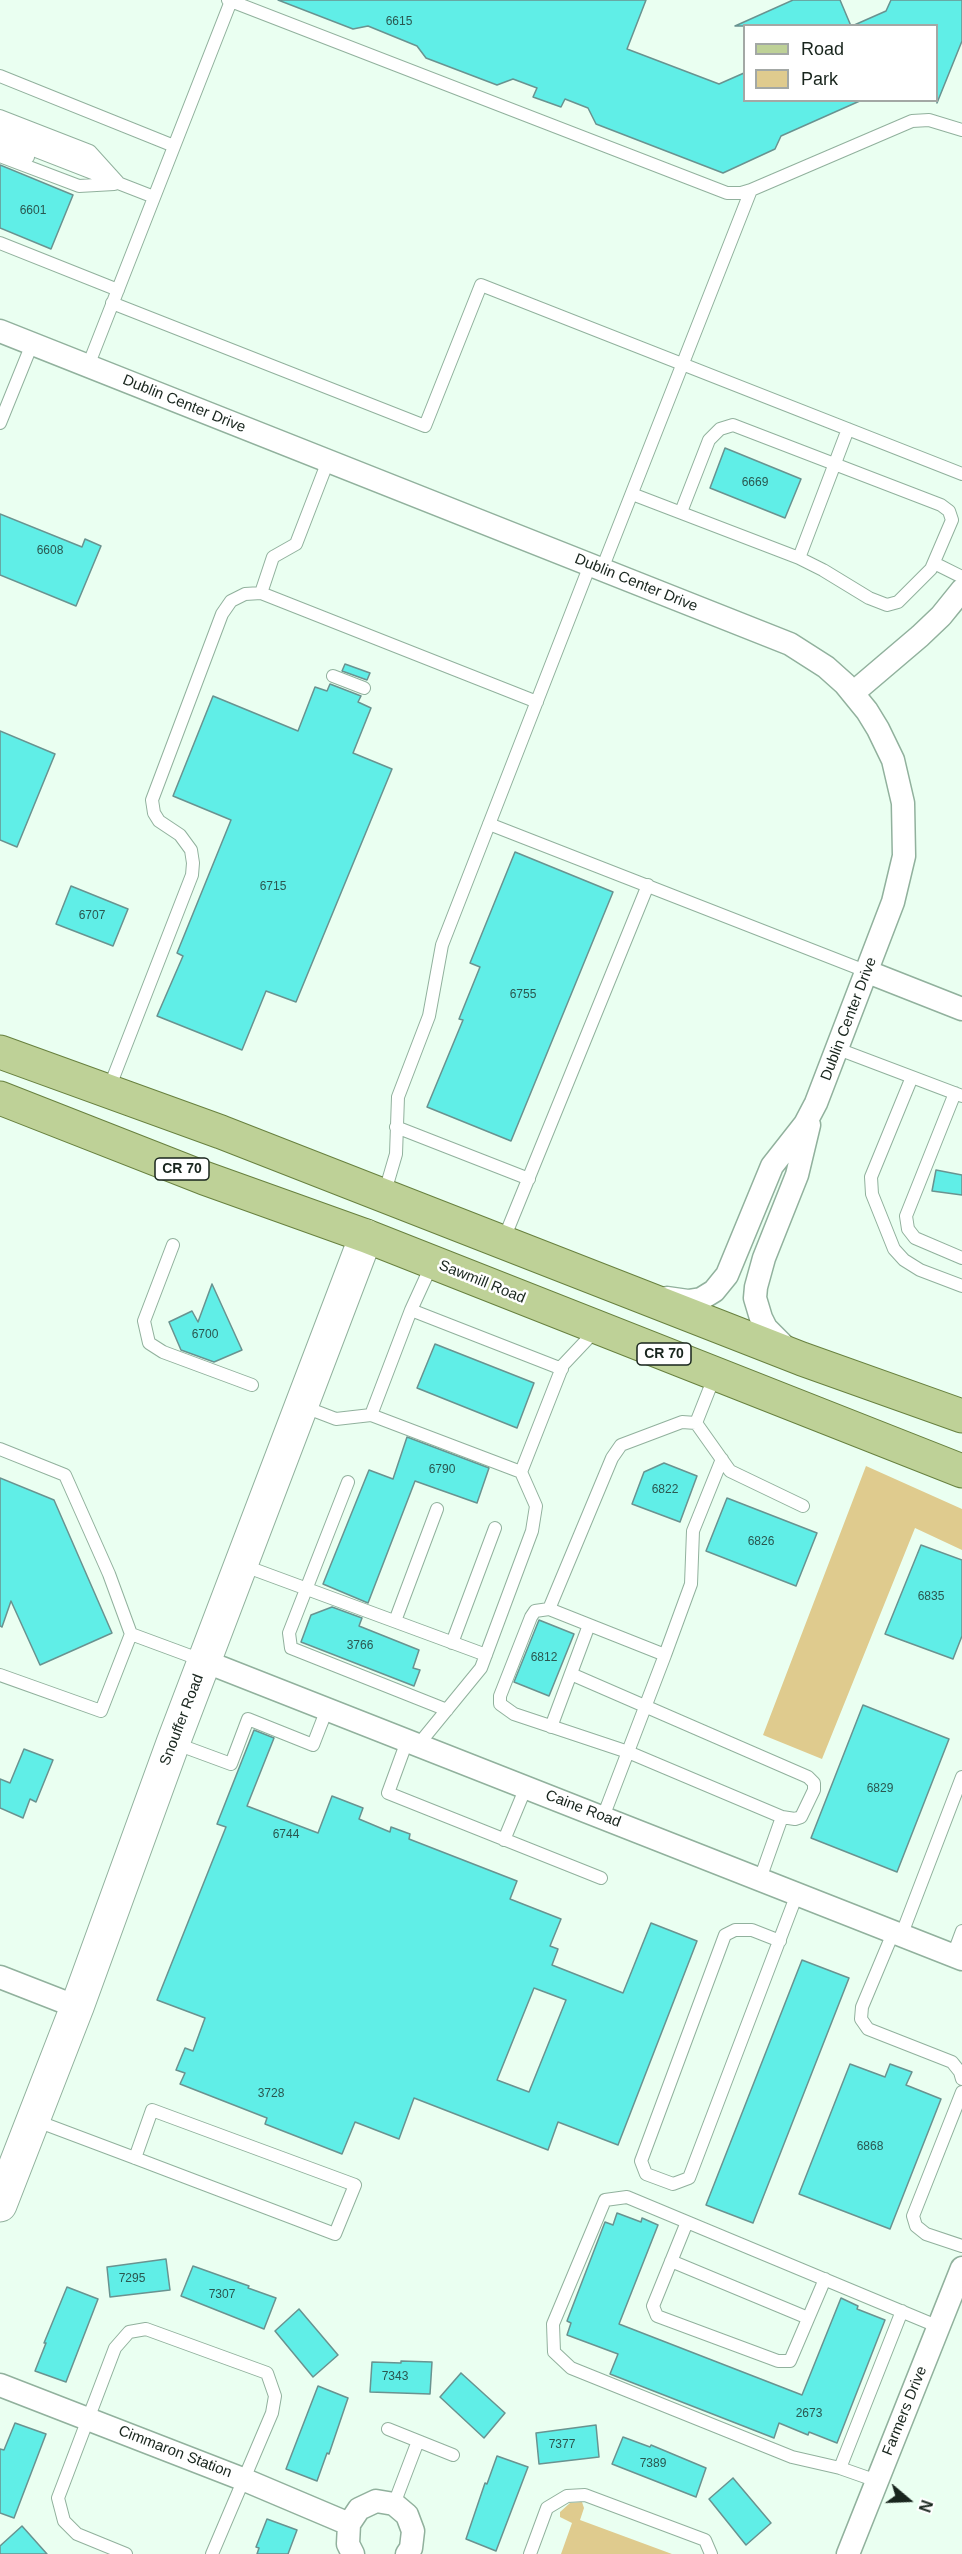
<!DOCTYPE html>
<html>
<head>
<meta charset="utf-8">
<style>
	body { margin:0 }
	#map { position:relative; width:962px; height:2554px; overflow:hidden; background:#eafff1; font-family:Arial,sans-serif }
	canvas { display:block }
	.legend { position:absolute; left:743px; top:24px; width:195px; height:78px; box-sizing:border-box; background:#fff; border:2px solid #a3a8a5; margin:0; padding:8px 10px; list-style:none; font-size:18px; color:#18251d }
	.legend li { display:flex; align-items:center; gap:12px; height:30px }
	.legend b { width:30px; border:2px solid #a3a8a5 }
	.north { position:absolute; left:878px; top:2470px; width:60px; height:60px; -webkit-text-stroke:4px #fff; paint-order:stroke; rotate:109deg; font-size:16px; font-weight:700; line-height:24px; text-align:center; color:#18251d }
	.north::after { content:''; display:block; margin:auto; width:21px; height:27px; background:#18251d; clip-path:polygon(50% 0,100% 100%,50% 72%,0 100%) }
</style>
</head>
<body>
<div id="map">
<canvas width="962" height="2554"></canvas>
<ul class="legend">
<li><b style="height:8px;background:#bed197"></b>Road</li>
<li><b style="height:16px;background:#dfcb8e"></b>Park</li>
</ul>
<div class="north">N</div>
</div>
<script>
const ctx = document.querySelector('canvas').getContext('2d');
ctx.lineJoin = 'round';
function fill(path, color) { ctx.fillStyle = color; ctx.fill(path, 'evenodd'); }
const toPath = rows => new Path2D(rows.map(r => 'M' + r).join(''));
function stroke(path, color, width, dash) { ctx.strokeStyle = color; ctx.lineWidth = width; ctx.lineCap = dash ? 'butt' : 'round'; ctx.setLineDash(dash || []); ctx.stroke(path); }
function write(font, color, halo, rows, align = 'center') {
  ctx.font = font + ' Arial,sans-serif'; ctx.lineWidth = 5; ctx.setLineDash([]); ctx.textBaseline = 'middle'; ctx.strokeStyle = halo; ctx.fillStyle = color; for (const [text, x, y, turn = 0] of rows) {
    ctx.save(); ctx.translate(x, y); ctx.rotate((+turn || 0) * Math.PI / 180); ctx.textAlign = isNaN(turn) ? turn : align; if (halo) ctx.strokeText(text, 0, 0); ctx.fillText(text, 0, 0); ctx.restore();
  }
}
fill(toPath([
	[866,1466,962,1509,962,1550,915,1528,822,1759,763,1735],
	[582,2502,584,2508,580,2520,672,2554,561,2554,572,2523,560,2517,560,2512,570,2503]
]), '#dfcb8e');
const building = toPath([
	[278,0,646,0,627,49,719,84,744,73,744,100,862,100,781,136,775,149,723,173,596,124,588,108,565,99,561,107,533,97,537,88,513,79,497,85,426,58,417,46,368,26,353,29,278,0],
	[793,0,840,0,851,26,735,26,793,0],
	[891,0,962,0,962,41,937,103,936,26,852,26,886,11,891,0],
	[0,165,73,195,51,249,0,228,0,165],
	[725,448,801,479,785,518,710,488,725,448],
	[0,514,82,547,85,539,101,546,76,606,0,575,0,514],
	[345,664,370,673,367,680,342,671,345,664],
	[330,684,361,696,358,702,371,708,353,753,392,769,296,1002,266,991,242,1050,157,1016,183,956,177,953,231,820,173,796,213,696,298,731,315,687,327,691,330,684],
	[0,731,55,754,17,847,0,840,0,731],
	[515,852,613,892,511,1141,427,1107,463,1020,459,1019,480,967,470,963,515,852],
	[71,886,128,909,113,946,56,924,71,886],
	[936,1170,962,1175,962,1195,932,1191,936,1170],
	[212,1284,242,1350,214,1362,181,1350,169,1322,192,1311,198,1322,212,1284],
	[435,1344,534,1383,517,1428,417,1388,435,1344],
	[407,1437,489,1468,477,1503,415,1481,368,1603,323,1584,369,1470,393,1479,407,1437],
	[664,1463,697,1476,680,1522,632,1504,644,1472,664,1463],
	[0,1478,54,1500,112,1633,40,1665,11,1601,2,1627,0,1626,0,1478],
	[727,1498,817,1533,796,1586,706,1551,727,1498],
	[921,1545,962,1560,962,1636,953,1659,885,1634,921,1545],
	[332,1607,362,1618,359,1626,419,1650,413,1668,420,1670,414,1686,301,1642,311,1615,332,1607],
	[539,1620,574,1634,549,1696,514,1682,539,1620],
	[863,1705,949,1739,897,1872,811,1838,863,1705],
	[254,1730,274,1738,247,1806,318,1833,332,1796,363,1808,359,1819,390,1832,391,1827,410,1834,409,1839,517,1881,510,1899,561,1919,550,1946,558,1949,552,1965,623,1993,651,1923,697,1941,618,2145,558,2122,548,2150,414,2098,399,2139,355,2122,342,2154,265,2124,267,2118,180,2084,185,2073,176,2070,185,2048,193,2051,205,2018,157,2000,226,1827,217,1824,254,1730],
	[534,1988,566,2000,529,2092,497,2080,534,1988],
	[24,1749,53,1760,36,1802,30,1799,23,1818,0,1808,0,1779,10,1783,24,1749],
	[802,1960,849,1978,753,2223,706,2205,802,1960],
	[850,2064,885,2077,890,2064,912,2072,906,2085,941,2099,890,2229,799,2194,850,2064],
	[617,2213,641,2222,642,2218,658,2225,619,2324,802,2395,841,2298,858,2306,857,2309,885,2320,837,2443,809,2432,808,2435,779,2423,774,2438,610,2374,618,2354,567,2335,571,2323,567,2321,605,2222,613,2225,617,2213],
	[166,2259,170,2290,110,2297,107,2267,166,2259],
	[193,2266,249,2286,248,2288,276,2298,264,2329,181,2296,193,2266],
	[67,2287,98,2299,66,2382,35,2371,46,2343,44,2343,67,2287],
	[299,2309,338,2355,313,2377,275,2331,299,2309],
	[401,2361,432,2362,430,2394,370,2392,372,2362,401,2363,401,2361],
	[461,2373,505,2413,484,2438,440,2397,461,2373],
	[318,2386,348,2398,329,2454,327,2453,317,2481,286,2469,318,2386],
	[15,2423,46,2434,14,2518,0,2513,0,2449,4,2450,15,2423],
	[596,2425,599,2457,539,2464,536,2433,596,2425],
	[623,2437,650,2447,651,2445,706,2468,696,2497,612,2464,623,2437],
	[497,2456,528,2467,496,2551,466,2539,485,2483,487,2484,497,2456],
	[733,2478,771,2523,746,2545,709,2499,733,2478],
	[267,2519,297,2530,288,2554,257,2554,259,2548,256,2547,267,2519],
	[22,2526,47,2554,0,2554,0,2546,22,2526]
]);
fill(building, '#60eee7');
stroke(building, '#699390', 1.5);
const lane = toPath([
	[228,0,727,193,741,193,751,190,912,121,929,120,962,130],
	[0,76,174,146],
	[0,116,90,151,118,182],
	[0,126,83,158,103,171],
	[0,137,154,197],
	[0,146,28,157],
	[0,156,79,186,114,184],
	[0,243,118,290],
	[112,303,425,426,481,285,962,474],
	[88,366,231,1],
	[0,423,32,344],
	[632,494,799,558,823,570,869,598,887,605,898,602,931,569,952,520,949,511,941,505,733,425,720,429,709,440,681,512],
	[799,558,848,429],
	[934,563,962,577],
	[602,569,751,190],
	[261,593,273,557,296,544,328,461],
	[333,676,364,688],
	[489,824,868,972],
	[838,1049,962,1096],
	[912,1077,871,1177,872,1194,894,1249,904,1260,920,1270,962,1286],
	[108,1091,192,875,193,863,191,850,180,835,159,821,154,813,152,800,222,614,231,601,245,594,261,593,537,702],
	[955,1093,906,1216,908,1229,915,1238,962,1258],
	[396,1127,529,1179],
	[384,1195,396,1154,398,1097,429,1016,442,945,590,565],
	[503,1241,648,885],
	[173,1245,144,1321,149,1343,163,1352,252,1385],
	[411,1310,432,1264],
	[715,1375,696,1423,730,1471,803,1506],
	[302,1406,336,1419,371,1415],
	[0,1449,65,1475,109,1574,131,1634,204,1661],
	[521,1472,371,1415,411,1310,562,1369],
	[348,1482,289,1633,291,1648,447,1710],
	[242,1565,486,1655],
	[549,1609,535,1611,531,1617,500,1696,500,1704,514,1714,628,1752,782,1817,760,1879],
	[395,1621,437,1509],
	[452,1643,495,1528],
	[665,1655,691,1584,693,1531,722,1459],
	[571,1674,808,1777,814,1783,814,1790,801,1817,795,1819,782,1817],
	[0,1675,101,1711,131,1634],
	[551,1727,589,1625],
	[407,1741,388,1793,601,1878],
	[174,1743,231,1764,248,1719,313,1745,327,1709],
	[418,1745,481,1668,532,1531,536,1506,521,1472,563,1365,597,1329],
	[603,1817,665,1655,549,1609,612,1458,621,1445,682,1422,696,1423],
	[504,1840,526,1787],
	[893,1933,862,2007,861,2019,868,2029,952,2062,960,2072,962,2079],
	[901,1936,962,1777],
	[780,1941,752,1930,735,1930,725,1935,641,2161,646,2174,673,2184,689,2178,797,1894],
	[953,1955,962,1931],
	[962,2092,913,2216,916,2226,926,2234,962,2246],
	[34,2120,135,2158,335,2234,355,2185,152,2110,135,2158],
	[687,2222,653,2306,657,2316,778,2361,790,2361,825,2279],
	[671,2261,808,2318],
	[388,2429,453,2455],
	[840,2468,902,2311],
	[877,2481,840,2468,792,2457,571,2368,554,2352,553,2324,605,2200,627,2197,939,2327],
	[394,2504,418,2441],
	[126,2554,77,2534,64,2521,58,2498,115,2348,129,2332,146,2329,267,2373,275,2396,272,2413,212,2554],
	[530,2554,547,2508,567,2496,585,2495,705,2540,711,2554]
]);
const street = toPath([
	[0,331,790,644,826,667,845,684,867,711,878,729,893,760,903,803,904,856,893,902,816,1103,805,1124,772,1166,727,1275,714,1291,701,1299,688,1301,667,1298],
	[853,693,920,636,941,616,962,590],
	[868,972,962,1009],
	[786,1348,766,1328,761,1318,755,1298,756,1287,764,1258,797,1175,809,1125],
	[204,1661,962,1959],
	[0,1977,77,2007],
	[0,2385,245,2480,349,2524],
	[353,2554,348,2544,349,2524,359,2509,376,2501,394,2504,407,2515,413,2531,411,2548,407,2554],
	[848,2554,962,2268]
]);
const secondary = toPath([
	[0,2205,77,2007,173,1743,366,1236]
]);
const primary = toPath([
	[0,1052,221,1132,802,1359,962,1416],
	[0,1098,204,1178,366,1236,962,1471]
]);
stroke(lane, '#91b19d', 14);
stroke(street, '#91b19d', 25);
stroke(secondary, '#91b19d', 35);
stroke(primary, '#68813f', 35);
stroke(lane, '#fff', 12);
stroke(street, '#fff', 22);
stroke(secondary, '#fff', 33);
stroke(primary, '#bed197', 33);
write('12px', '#2a5750', null, [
	["6615",399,22],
	["6601",33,211],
	["6669",755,483],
	["6608",50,551],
	["6715",273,887],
	["6707",92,916],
	["6755",523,995],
	["6700",205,1335],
	["6790",442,1470],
	["6822",665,1490],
	["6826",761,1542],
	["6835",931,1597],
	["3766",360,1646],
	["6812",544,1658],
	["6829",880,1789],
	["6744",286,1835],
	["3728",271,2094],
	["6868",870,2147],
	["7295",132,2279],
	["7307",222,2295],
	["7343",395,2377],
	["2673",809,2414],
	["7377",562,2445],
	["7389",653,2464]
]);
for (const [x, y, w] of [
	[182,1169,54],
	[664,1354,54]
]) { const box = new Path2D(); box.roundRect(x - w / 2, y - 11, w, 22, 4.5); ctx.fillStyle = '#fff'; ctx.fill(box); stroke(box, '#18251d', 1.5); }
write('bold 14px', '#18251d', null, [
	["CR 70",182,1169],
	["CR 70",664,1354]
]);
write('15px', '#18251d', '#fff', [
	["Dublin Center Drive",184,404,22],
	["Dublin Center Drive",636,583,22],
	["Dublin Center Drive",849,1019,-69],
	["Sawmill Road",482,1282,22],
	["Snouffer Road",182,1720,-69],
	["Caine Road",583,1809,21],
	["Farmers Drive",905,2411,-68],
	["Cimmaron Station",175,2452,21]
]);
</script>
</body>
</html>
